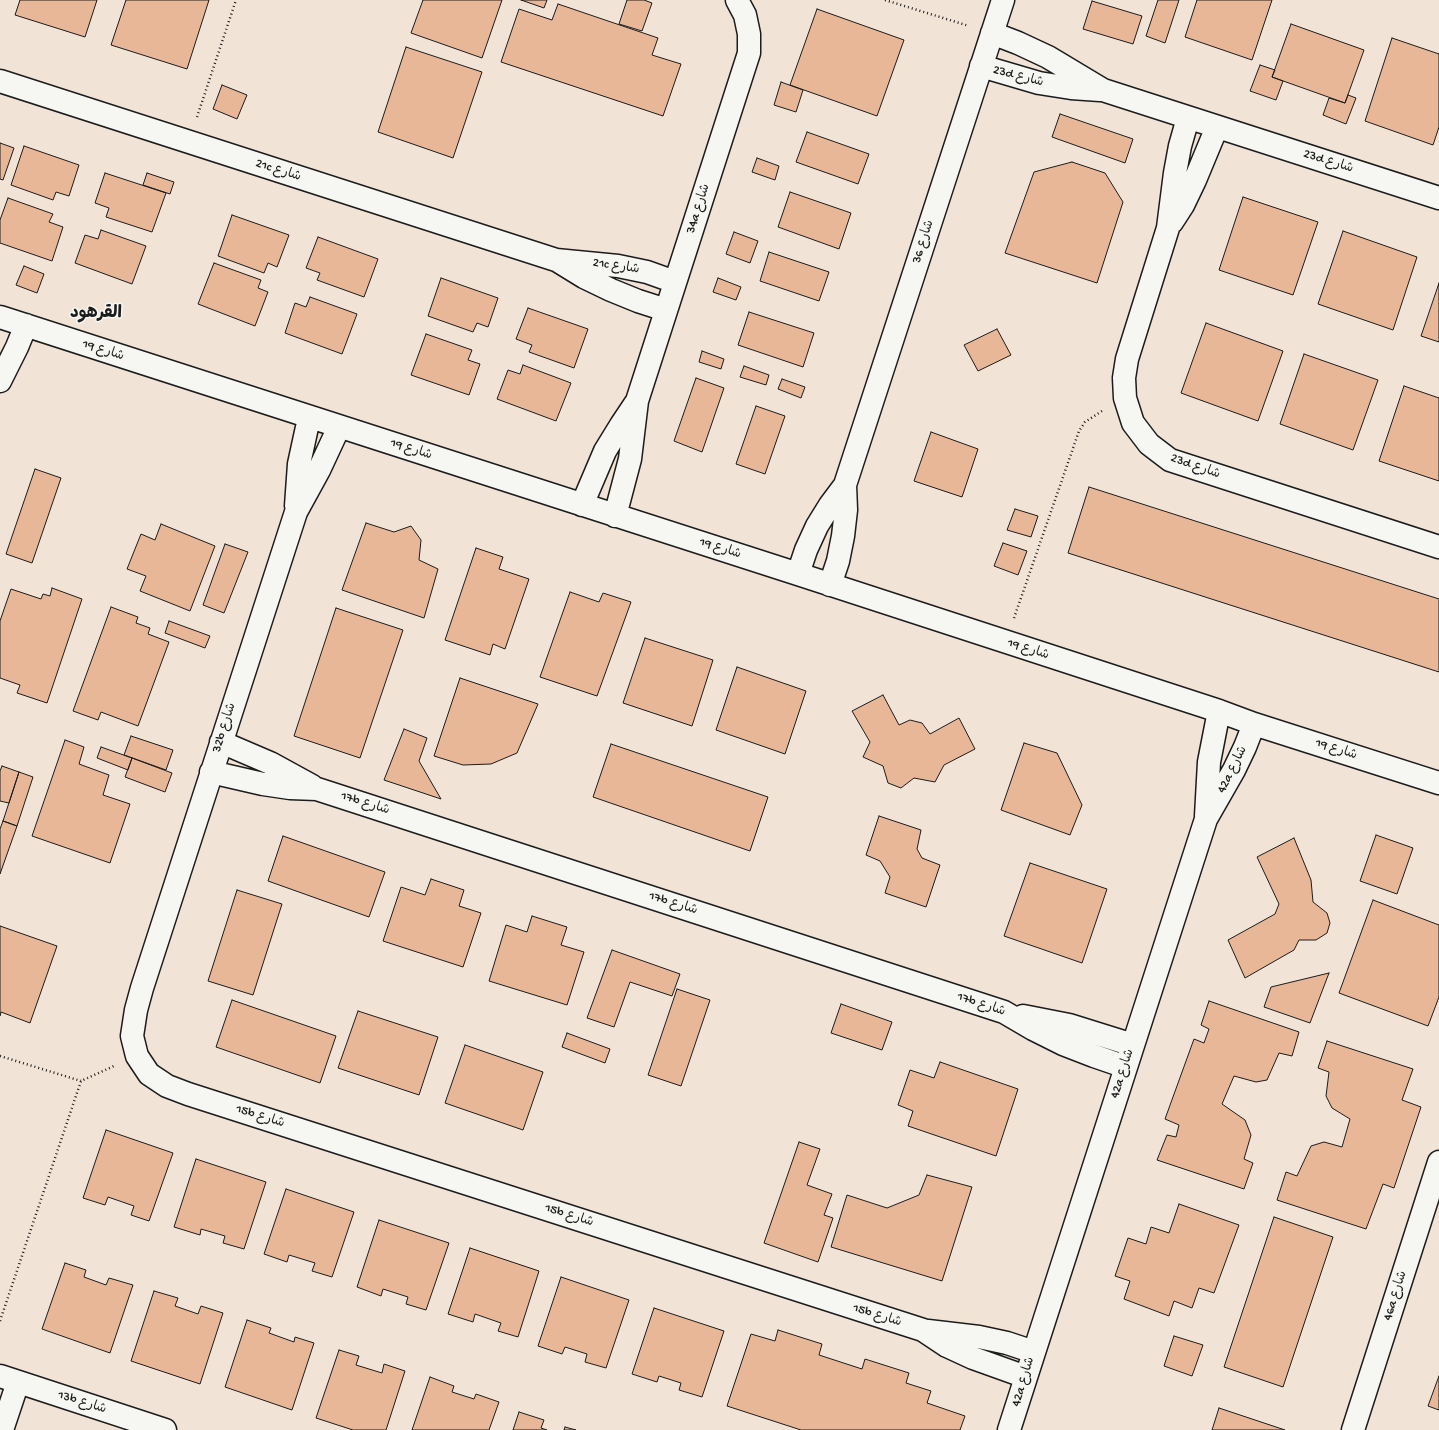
<!DOCTYPE html>
<html>
<head>
<meta charset="utf-8">
<style>
	body { margin:0 }
	canvas { display:block; background:#f2e3d7 }
</style>
</head>
<body>
<canvas width="1439" height="1430"></canvas>
<script>
const ctx = document.querySelector('canvas').getContext('2d');
ctx.lineJoin = 'round';
function fill(path, color) { ctx.fillStyle = color; ctx.fill(path, 'evenodd'); }
const toPath = rows => new Path2D(rows.map(r => 'M' + r).join(''));
function stroke(path, color, width, dash) { ctx.strokeStyle = color; ctx.lineWidth = width; ctx.lineCap = dash ? 'butt' : 'round'; ctx.setLineDash(dash || []); ctx.stroke(path); }
function write(font, color, halo, rows, align = 'center') {
  ctx.font = font + ' "Gochi Hand","Playpen Sans Arabic",sans-serif'; ctx.lineWidth = 3; ctx.setLineDash([]); ctx.textBaseline = 'middle'; ctx.strokeStyle = halo; ctx.fillStyle = color; for (const [text, x, y, turn = 0] of rows) {
    ctx.save(); ctx.translate(x, y); ctx.rotate((+turn || 0) * Math.PI / 180); ctx.textAlign = isNaN(turn) ? turn : align; if (halo) ctx.strokeText(text, 0, 0); ctx.fillText(text, 0, 0); ctx.restore();
  }
}
const building = toPath([
	[20,0,97,0,85,37,15,15,20,0],
	[126,0,209,0,187,69,111,45,126,0],
	[423,0,502,0,482,58,411,33,423,0],
	[521,0,547,0,544,8,521,0],
	[627,0,644,0,652,3,642,31,619,24,627,0],
	[1158,0,1179,0,1165,43,1146,36,1158,0],
	[1197,0,1272,0,1252,60,1185,37,1197,0],
	[1092,1,1142,16,1133,44,1083,29,1092,1],
	[558,4,658,38,652,55,681,64,663,116,501,62,519,9,552,20,558,4],
	[817,9,904,40,877,116,790,85,817,9],
	[1291,24,1364,50,1345,103,1272,77,1291,24],
	[1392,38,1439,54,1439,127,1433,145,1365,121,1392,38],
	[406,47,482,72,453,158,378,132,406,47],
	[1260,65,1275,70,1272,77,1283,81,1276,100,1250,91,1260,65],
	[781,82,803,90,796,112,774,105,781,82],
	[222,85,247,95,237,119,213,109,222,85],
	[1348,95,1356,98,1346,124,1323,115,1329,98,1345,103,1348,95],
	[1060,114,1133,139,1125,163,1052,137,1060,114],
	[807,132,869,154,858,184,796,162,807,132],
	[0,143,14,148,3,180,0,179,0,143],
	[24,146,79,165,69,196,56,192,53,200,11,185,24,146],
	[757,158,779,166,775,180,752,172,757,158],
	[1072,162,1105,173,1123,202,1097,283,1005,253,1034,172,1072,162],
	[105,173,166,193,152,232,106,217,109,208,95,203,105,173],
	[147,173,174,182,170,194,143,185,147,173],
	[790,192,851,213,839,249,778,227,790,192],
	[1243,197,1318,222,1293,295,1219,270,1243,197],
	[8,198,53,214,49,222,63,227,52,261,0,243,0,220,8,198],
	[232,215,289,235,277,267,268,263,264,273,218,256,232,215],
	[101,230,146,246,132,284,75,263,85,235,98,239,101,230],
	[1343,231,1417,257,1393,330,1318,304,1343,231],
	[734,232,758,241,750,263,726,254,734,232],
	[318,237,378,259,364,297,317,280,320,273,306,268,318,237],
	[769,252,829,272,819,301,760,281,769,252],
	[214,263,261,280,258,288,268,292,255,326,198,304,214,263],
	[24,266,44,274,37,293,16,285,24,266],
	[441,278,498,298,488,327,477,323,473,332,428,316,441,278],
	[718,278,741,287,736,300,713,292,718,278],
	[1439,283,1439,342,1421,336,1439,283],
	[310,297,357,314,342,354,285,333,295,303,306,307,310,297],
	[528,308,588,329,574,368,529,352,532,345,516,339,528,308],
	[749,312,814,333,803,367,738,345,749,312],
	[1206,323,1283,351,1258,421,1181,393,1206,323],
	[997,329,1011,355,978,371,964,345,997,329],
	[426,334,472,350,468,360,480,364,469,395,411,375,426,334],
	[702,351,724,359,721,369,699,362,702,351],
	[1304,354,1378,380,1353,450,1280,424,1304,354],
	[523,365,571,383,556,421,497,399,508,370,520,374,523,365],
	[744,366,769,375,766,385,740,377,744,366],
	[696,378,724,388,702,452,674,441,696,378],
	[782,379,805,387,801,398,778,389,782,379],
	[1404,386,1439,398,1439,481,1379,461,1404,386],
	[756,406,785,416,765,474,736,464,756,406],
	[931,432,978,449,962,497,914,481,931,432],
	[35,469,61,478,32,563,6,554,35,469],
	[1089,487,1439,599,1439,672,1068,553,1089,487],
	[1015,509,1038,516,1031,537,1007,530,1015,509],
	[366,523,394,532,411,526,421,540,419,560,438,569,424,618,342,590,366,523],
	[161,524,215,546,190,611,140,591,146,576,127,569,141,534,155,540,161,524],
	[1003,543,1027,551,1018,575,994,566,1003,543],
	[225,544,248,552,224,613,203,605,225,544],
	[476,548,503,557,499,569,529,579,505,649,493,644,490,655,445,640,476,548],
	[52,588,82,599,47,703,17,693,20,685,0,678,0,621,11,589,41,599,43,594,50,596,52,588],
	[570,592,599,602,603,593,631,602,597,696,540,677,570,592],
	[111,607,138,617,136,623,150,628,148,634,169,642,138,726,101,712,98,720,73,711,111,607],
	[336,608,403,630,360,758,294,736,336,608],
	[169,621,210,636,205,648,165,633,169,621],
	[645,638,713,660,692,726,623,703,645,638],
	[737,667,806,691,785,754,716,730,737,667],
	[460,678,538,704,517,753,491,764,463,765,434,756,460,678],
	[883,695,899,725,910,720,922,723,930,734,959,718,975,749,944,765,935,782,914,778,901,788,888,783,883,766,863,757,870,742,852,711,883,695],
	[404,729,427,738,419,761,441,799,384,780,404,729],
	[131,736,173,750,166,770,124,755,131,736],
	[65,740,84,747,79,764,109,775,103,795,130,804,110,863,32,836,65,740],
	[1024,743,1057,753,1082,805,1070,835,1001,810,1024,743],
	[611,744,768,797,750,851,593,797,611,744],
	[101,747,132,758,128,770,97,758,101,747],
	[132,758,172,773,165,792,125,777,132,758],
	[2,766,19,772,9,803,0,801,0,771,2,766],
	[19,772,33,777,17,826,3,821,19,772],
	[879,816,921,830,917,849,922,858,940,865,926,907,885,893,890,877,880,861,866,855,879,816],
	[3,821,17,826,0,874,0,829,3,821],
	[1376,835,1413,848,1397,894,1360,881,1376,835],
	[283,836,385,872,369,917,268,881,283,836],
	[1294,838,1311,880,1313,902,1327,913,1330,923,1327,933,1316,940,1299,940,1294,950,1245,978,1228,940,1275,914,1279,904,1257,857,1294,838],
	[1030,863,1107,889,1082,963,1004,936,1030,863],
	[431,879,464,890,459,906,481,913,463,967,383,941,401,887,425,895,431,879],
	[237,890,282,904,253,995,208,981,237,890],
	[1373,900,1439,925,1439,997,1428,1026,1339,993,1373,900],
	[532,916,567,927,561,945,584,952,567,1005,489,981,506,925,527,932,532,916],
	[0,926,57,946,30,1023,1,1012,0,1016,0,926],
	[612,950,680,974,672,996,630,982,614,1027,587,1018,612,950],
	[1329,973,1310,1023,1264,1007,1271,987,1329,973],
	[677,989,710,1000,681,1086,648,1075,677,989],
	[232,1000,336,1036,320,1083,216,1047,232,1000],
	[1209,1001,1299,1032,1292,1056,1279,1053,1267,1080,1256,1082,1234,1076,1222,1104,1245,1120,1251,1135,1244,1159,1253,1163,1244,1189,1157,1160,1167,1135,1176,1137,1179,1125,1165,1119,1194,1039,1204,1043,1209,1029,1201,1025,1209,1001],
	[841,1004,892,1022,882,1050,831,1033,841,1004],
	[358,1011,438,1037,419,1095,338,1068,358,1011],
	[567,1033,610,1049,605,1063,562,1047,567,1033],
	[1327,1041,1413,1069,1402,1100,1421,1107,1394,1188,1383,1184,1366,1229,1277,1200,1286,1172,1297,1176,1311,1146,1324,1142,1342,1147,1350,1119,1332,1108,1326,1096,1329,1072,1318,1068,1327,1041],
	[465,1045,543,1072,523,1130,445,1103,465,1045],
	[940,1062,1018,1089,996,1156,908,1126,913,1111,898,1105,910,1070,934,1078,940,1062],
	[106,1130,173,1153,149,1221,131,1215,134,1206,108,1197,105,1205,83,1198,106,1130],
	[799,1142,820,1149,807,1185,832,1194,824,1215,833,1218,818,1262,764,1243,799,1142],
	[196,1159,266,1182,244,1249,223,1243,225,1236,201,1229,200,1235,174,1227,196,1159],
	[927,1175,972,1187,942,1281,831,1247,847,1195,887,1208,919,1195,927,1175],
	[286,1189,354,1212,332,1277,312,1271,315,1263,289,1255,287,1262,264,1254,286,1189],
	[1179,1204,1239,1225,1214,1293,1199,1288,1192,1308,1174,1301,1169,1316,1124,1299,1130,1281,1115,1276,1128,1238,1146,1244,1151,1227,1169,1233,1179,1204],
	[1274,1217,1333,1237,1283,1387,1224,1367,1274,1217],
	[379,1220,449,1243,426,1310,406,1304,408,1297,383,1289,381,1296,357,1287,379,1220],
	[470,1248,539,1271,518,1337,498,1331,501,1323,475,1314,473,1322,448,1314,470,1248],
	[65,1263,86,1270,84,1277,106,1285,109,1278,133,1285,110,1353,42,1329,65,1263],
	[561,1277,629,1300,606,1368,585,1362,587,1354,565,1347,562,1354,538,1346,561,1277],
	[154,1291,178,1298,175,1306,198,1314,201,1306,223,1313,200,1384,131,1361,154,1291],
	[654,1308,724,1331,702,1397,679,1390,681,1383,659,1376,657,1382,632,1374,654,1308],
	[247,1320,271,1328,269,1333,294,1342,295,1337,314,1343,292,1410,225,1387,247,1320],
	[778,1330,822,1344,819,1355,862,1369,865,1359,909,1373,906,1383,931,1391,927,1403,965,1416,960,1430,801,1430,727,1406,751,1334,775,1341,778,1330],
	[1174,1336,1203,1345,1192,1376,1164,1366,1174,1336],
	[339,1350,359,1356,356,1365,382,1373,384,1364,405,1371,386,1430,353,1430,316,1418,339,1350],
	[1439,1376,1439,1410,1428,1406,1439,1376],
	[430,1377,454,1386,452,1392,474,1399,476,1394,499,1402,489,1430,412,1430,430,1377],
	[1219,1408,1285,1430,1212,1430,1219,1408],
	[519,1412,544,1420,541,1428,547,1430,513,1430,519,1412],
	[565,1427,576,1430,564,1430,565,1427]
]);
fill(building, '#e7b798');
stroke(building, '#1c1c1c', 1);
const minor = toPath([
	[992,33,1018,43,1048,57,1103,90,1439,198],
	[981,66,1039,83,1071,88,1100,90],
	[0,81,556,260,618,266,647,272,675,282],
	[1188,118,1180,146,1175,173,1168,228,1127,359,1124,378,1125,398,1133,423,1149,444,1170,460,1439,547],
	[1172,222,1183,205,1195,180,1217,127],
	[558,261,584,277,611,290,638,301,666,310],
	[0,317,798,574,1219,711,1254,724,1439,783],
	[0,381,17,347,26,325],
	[339,427,319,470,296,512,142,988,136,1010,132,1036,137,1056,149,1074,167,1086,188,1094,923,1330,947,1346,973,1358,1026,1377],
	[582,505,605,451,621,425,635,404],
	[296,506,299,464,309,418],
	[615,516,630,459,637,401,749,53,749,34,745,15,737,0],
	[798,574,806,550,817,526,830,505,845,485],
	[830,585,838,561,843,536,846,510,845,485,1003,0],
	[221,742,270,763,312,786],
	[211,772,263,784,290,788,317,789,1004,1012,1033,1029,1063,1044,1094,1056,1126,1067],
	[1206,816,1209,762,1219,711],
	[1023,1016,1069,1025,1133,1045],
	[928,1331,979,1337,1007,1343,1034,1352],
	[0,1376,165,1430],
	[2,1430,18,1382],
	[1009,1430,1206,819,1234,770,1245,747,1254,724],
	[1353,1430,1439,1162]
]);
stroke(minor, '#1c1c1c', 25);
stroke(toPath([
	[885,0,969,26],
	[197,117,236,0],
	[1014,618,1079,431,1085,422,1102,411],
	[0,1056,81,1081],
	[0,1321,81,1081,114,1066]
]), '#1c1c1c', 2.5, [1, 3]);
stroke(minor, '#f6f6f2', 22);
write('13px', '#1c1c1c', '#f6f6f2', [
	["23d شارع",1018,77,15],
	["23d شارع",1328,162,18],
	["21c شارع",278,171,18],
	["34a شارع",699,209,-72],
	["شارع 36",924,242,-72],
	["21c شارع",616,267,9],
	["شارع 19",103,351,18],
	["شارع 19",411,450,18],
	["23d شارع",1195,467,20],
	["شارع 19",720,549,18],
	["شارع 19",1028,650,18],
	["32b شارع",225,728,-72],
	["شارع 19",1336,750,18],
	["42a شارع",1233,770,-63],
	["17b شارع",365,804,18],
	["17b شارع",673,904,18],
	["17b شارع",981,1005,19],
	["42a شارع",1123,1074,-72],
	["15b شارع",260,1117,18],
	["15b شارع",569,1216,18],
	["46a شارع",1396,1296,-72],
	["15b شارع",877,1316,18],
	["42a شارع",1024,1382,-73],
	["13b شارع",82,1403,18]
]);
write('bold 17px', '#1c1c1c', '#f6f6f2', [
	["القرهود",96,314]
]);
</script>
</body>
</html>
